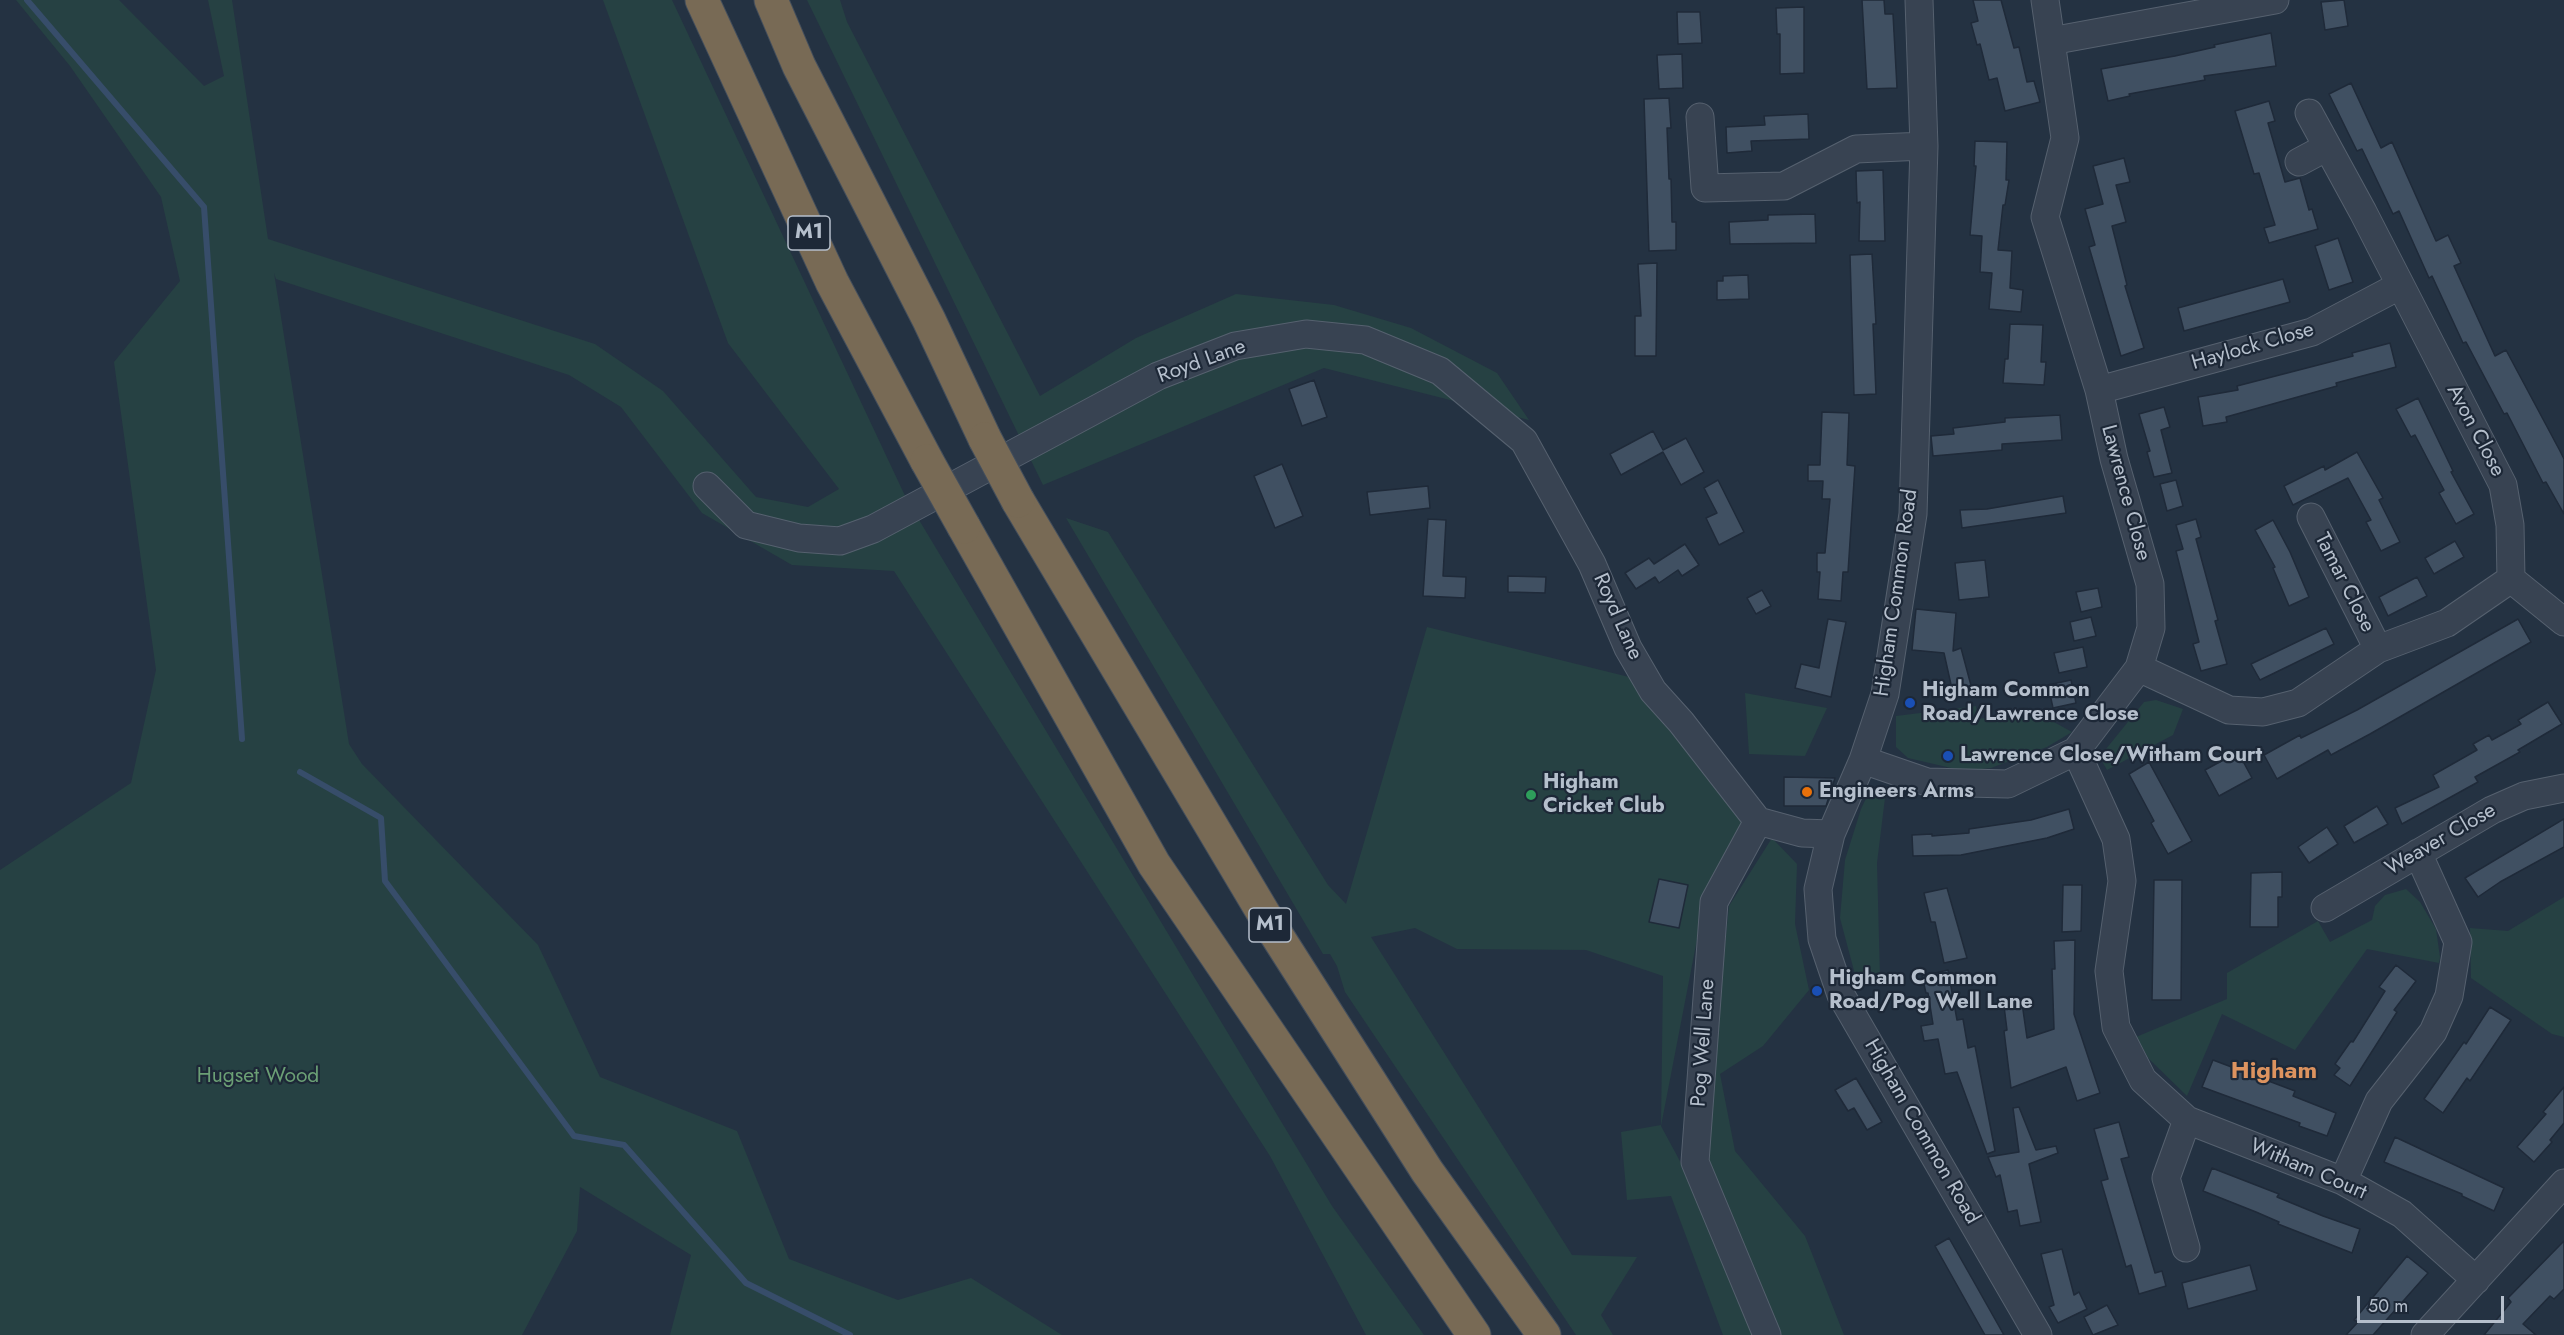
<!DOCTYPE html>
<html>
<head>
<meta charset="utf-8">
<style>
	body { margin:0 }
	#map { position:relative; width:2564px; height:1335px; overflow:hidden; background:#243242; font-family:Jost,sans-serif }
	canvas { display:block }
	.scale { position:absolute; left:2357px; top:1296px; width:147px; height:27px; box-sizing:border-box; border:3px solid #b5bfcc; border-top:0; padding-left:8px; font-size:18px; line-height:21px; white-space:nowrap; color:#b5bfcc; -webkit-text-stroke:4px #1d2837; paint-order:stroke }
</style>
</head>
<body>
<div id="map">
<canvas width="2564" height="1335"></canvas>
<div class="scale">50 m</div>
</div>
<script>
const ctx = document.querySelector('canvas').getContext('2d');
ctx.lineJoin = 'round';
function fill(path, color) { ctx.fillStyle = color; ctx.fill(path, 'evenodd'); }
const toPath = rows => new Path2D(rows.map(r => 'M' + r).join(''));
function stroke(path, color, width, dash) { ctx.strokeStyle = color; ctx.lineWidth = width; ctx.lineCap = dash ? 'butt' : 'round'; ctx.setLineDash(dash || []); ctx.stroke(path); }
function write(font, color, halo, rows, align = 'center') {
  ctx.font = font + ' Jost,sans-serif'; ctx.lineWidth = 4.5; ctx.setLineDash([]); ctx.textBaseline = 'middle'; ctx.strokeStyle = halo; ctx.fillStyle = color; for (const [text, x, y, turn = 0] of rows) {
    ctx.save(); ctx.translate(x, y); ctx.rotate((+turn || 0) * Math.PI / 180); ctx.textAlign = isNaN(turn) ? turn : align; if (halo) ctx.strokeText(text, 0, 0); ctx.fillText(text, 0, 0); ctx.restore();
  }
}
fill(toPath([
	[16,0,119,0,204,86,224,76,208,0,232,0,268,239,595,344,663,391,756,497,808,507,839,489,728,343,603,0,672,0,907,500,1332,1206,1424,1335,1366,1335,1270,1156,894,571,792,565,702,513,621,407,569,375,276,279,274,273,349,744,362,764,538,945,600,1077,737,1131,789,1259,898,1300,971,1278,1062,1335,670,1335,691,1255,580,1187,577,1231,522,1335,0,1335,0,870,131,783,156,670,114,362,180,281,161,197,70,66],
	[807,0,840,0,847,22,1040,396,1136,338,1236,294,1334,305,1411,328,1497,373,1529,420,1324,368,1043,485],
	[1066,518,1108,532,1328,885,1346,904,1427,627,1629,677,1746,825,1705,898,1661,1126,1702,1202,1754,1335,1723,1335,1671,1196,1627,1200,1621,1132,1661,1125,1663,976,1586,950,1457,949,1415,928,1371,937,1572,1255,1637,1257,1601,1315,1613,1335,1576,1335,1345,992,1337,966,1330,954,1323,954],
	[1745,693,1827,708,1805,756,1749,754],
	[2156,700,2183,709,2173,735,2107,770,2103,763,2106,749,2144,702],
	[1976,706,1978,719,2034,711,2072,732,2047,747,1991,768,1964,771,1908,758,1896,747,1896,716],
	[1886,790,1877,863,1880,977,1857,982,1840,918,1845,860,1861,809,1869,792],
	[1772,838,1797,864,1795,924,1809,990,1763,1046,1720,1074,1735,1151,1805,1236,1844,1335,1779,1335,1703,1160,1729,906],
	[2406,889,2420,902,2436,929,2440,957,2439,963,2367,949,2295,1050,2222,1014,2187,1096,2149,1059,2136,1037,2227,999,2227,973,2318,921,2330,942,2372,920,2375,906,2385,895],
	[2564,897,2564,1037,2552,1034,2471,978,2470,928,2508,931]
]), '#264143');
stroke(toPath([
	[27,0,204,207,242,739],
	[300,772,381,818,385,881,574,1136,624,1145,746,1283,850,1335]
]), '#374d6a', 6);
const building = toPath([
	[1862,0,1884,0,1885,14,1893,14,1897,88,1867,89,1862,0],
	[1973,0,2001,0,2014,48,2019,47,2027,82,2034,81,2040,102,2005,111,1997,78,1989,80,1980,44,1977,45,1971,23,1978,21,1973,0],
	[2344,0,2348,26,2325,30,2321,2,2344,0],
	[1804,7,1804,73,1780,74,1780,34,1777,34,1776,8,1804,7],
	[1677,12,1700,12,1702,43,1678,44,1677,12],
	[2271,33,2276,66,2204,76,2205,80,2129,94,2130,96,2108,101,2101,69,2175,56,2215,47,2214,45,2271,33],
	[1682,54,1683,88,1659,89,1657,55,1682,54],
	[2351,83,2381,148,2392,142,2436,241,2448,235,2461,263,2454,266,2495,356,2506,350,2560,451,2564,459,2564,514,2546,482,2543,483,2507,413,2504,414,2466,342,2463,343,2432,276,2429,278,2399,211,2393,214,2362,149,2357,151,2329,94,2351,83],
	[1669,98,1671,128,1667,128,1669,179,1671,179,1672,222,1676,222,1676,250,1649,251,1644,99,1669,98],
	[2269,101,2275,121,2268,123,2285,182,2300,178,2309,210,2312,209,2318,229,2269,243,2264,228,2275,225,2259,173,2254,174,2235,111,2269,101],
	[1808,114,1809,139,1751,141,1752,151,1727,153,1726,127,1765,125,1764,116,1808,114],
	[1975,141,2007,142,2006,180,2009,180,2005,205,2003,205,1998,250,2012,251,2010,288,2023,290,2021,312,1989,309,1992,273,1980,272,1982,236,1970,235,1976,166,1974,166,1975,141],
	[2124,158,2130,182,2116,185,2126,222,2112,226,2127,285,2125,286,2144,348,2121,356,2089,247,2095,245,2085,209,2103,204,2093,166,2124,158],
	[1883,170,1885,241,1859,241,1860,202,1857,203,1856,171,1883,170],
	[1815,214,1816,243,1730,244,1729,222,1768,220,1768,215,1815,214],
	[2338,238,2353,282,2329,290,2315,246,2338,238],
	[1872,254,1876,324,1873,324,1876,394,1854,395,1850,255,1872,254],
	[1657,263,1656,356,1635,356,1635,316,1641,316,1638,264,1657,263],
	[1748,275,1749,299,1717,300,1717,281,1723,281,1723,276,1748,275],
	[2283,279,2290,302,2184,331,2178,308,2283,279],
	[2010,324,2043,325,2041,362,2046,362,2044,385,2003,383,2005,359,2008,359,2010,324],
	[2390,343,2396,367,2336,383,2337,386,2226,417,2227,422,2203,426,2198,397,2238,390,2237,386,2353,356,2352,353,2390,343],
	[1314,380,1327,417,1302,426,1289,389,1314,380],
	[2418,398,2453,471,2451,472,2474,514,2456,524,2439,493,2444,490,2428,460,2415,435,2411,437,2396,409,2418,398],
	[2164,407,2170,427,2161,430,2172,473,2154,477,2147,452,2150,451,2139,414,2164,407],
	[1822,412,1849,413,1847,465,1855,466,1848,572,1843,572,1841,601,1818,599,1820,572,1817,572,1817,553,1825,553,1830,499,1822,499,1823,481,1808,481,1808,465,1820,465,1822,412],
	[2060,415,2062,440,2002,444,2002,450,1933,456,1931,436,1954,434,1953,428,2005,422,2005,418,2060,415],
	[1653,431,1663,450,1686,438,1704,472,1681,485,1663,452,1621,475,1610,454,1653,431],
	[2357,452,2383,498,2379,500,2400,542,2381,551,2366,522,2371,520,2348,478,2293,505,2284,486,2324,466,2325,470,2357,452],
	[1282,464,1303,516,1275,528,1254,476,1282,464],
	[1718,480,1744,532,1719,545,1706,518,1717,513,1704,488,1718,480],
	[2176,480,2183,506,2167,511,2160,484,2176,480],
	[1428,486,1430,508,1370,515,1367,492,1428,486],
	[2063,496,2066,513,1962,528,1960,510,1987,509,2063,496],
	[1428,519,1446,520,1443,576,1466,577,1465,598,1423,596,1428,519],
	[2196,519,2201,537,2196,539,2218,620,2215,621,2227,664,2201,671,2193,644,2199,642,2176,551,2183,549,2176,525,2196,519],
	[2273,520,2290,552,2309,597,2289,606,2273,568,2275,567,2255,530,2273,520],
	[2455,541,2464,557,2434,574,2425,558,2455,541],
	[1685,544,1699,565,1682,576,1678,570,1659,583,1655,577,1636,589,1625,573,1649,558,1654,564,1685,544],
	[1985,560,1989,597,1959,600,1955,563,1985,560],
	[1508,576,1546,577,1545,593,1508,592,1508,576],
	[2417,577,2427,596,2388,616,2379,597,2417,577],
	[2098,588,2102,607,2081,612,2076,592,2098,588],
	[1762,590,1771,606,1756,614,1747,598,1762,590],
	[1916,609,1956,613,1953,651,1961,648,1973,693,1954,698,1944,653,1912,650,1916,609],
	[2091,617,2096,636,2074,641,2070,622,2091,617],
	[1828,619,1846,622,1831,697,1795,688,1801,664,1819,668,1828,619],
	[2518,619,2531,642,2370,734,2331,755,2328,750,2277,779,2264,755,2300,735,2301,738,2357,710,2518,619],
	[2326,628,2334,644,2260,680,2251,664,2326,628],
	[2083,647,2087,667,2059,673,2054,653,2083,647],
	[2071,680,2076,703,2053,708,2048,685,2071,680],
	[2548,702,2562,724,2518,750,2520,752,2475,777,2478,782,2402,824,2395,808,2439,787,2433,775,2477,750,2473,744,2489,735,2492,740,2521,724,2518,720,2548,702],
	[2238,752,2252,778,2219,796,2205,770,2238,752],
	[2149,762,2192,841,2168,854,2151,823,2154,821,2129,774,2149,762],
	[1784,777,1835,778,1826,806,1784,806,1784,777],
	[2377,806,2388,824,2354,843,2344,826,2377,806],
	[2069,809,2074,829,2047,838,1961,855,1913,856,1912,835,1932,834,1932,836,1969,833,1969,829,2031,820,2069,809],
	[2564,819,2564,847,2500,882,2478,897,2465,878,2564,819],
	[2327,827,2338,844,2309,863,2298,847,2327,827],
	[2282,872,2282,897,2278,897,2278,927,2250,927,2251,873,2282,872],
	[1659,879,1688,885,1679,928,1649,922,1659,879],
	[2154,880,2182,880,2181,1000,2152,1000,2154,880],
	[2063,885,2082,885,2081,931,2062,932,2063,885],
	[1947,888,1967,958,1944,963,1935,922,1931,922,1924,893,1947,888],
	[2075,940,2074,1014,2100,1093,2077,1101,2066,1067,2011,1088,2004,1031,2007,1030,2004,1006,2022,1003,2027,1038,2054,1029,2052,969,2055,969,2054,941,2075,940],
	[2396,965,2416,981,2394,1010,2397,1012,2350,1086,2334,1075,2340,1068,2335,1064,2351,1041,2353,1042,2385,991,2379,987,2396,965],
	[1948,970,1957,1020,1963,1019,1968,1048,1975,1046,1995,1151,1987,1154,1957,1072,1945,1074,1938,1039,1924,1041,1921,1026,1933,1024,1928,993,1926,993,1922,976,1948,970],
	[2490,1007,2511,1020,2470,1081,2467,1078,2443,1113,2424,1099,2464,1042,2466,1044,2490,1007],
	[2213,1060,2295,1091,2293,1096,2336,1113,2327,1136,2299,1126,2300,1123,2202,1087,2213,1060],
	[1856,1078,1882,1122,1867,1130,1854,1108,1848,1111,1835,1090,1856,1078],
	[2564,1087,2564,1123,2550,1140,2552,1142,2534,1162,2517,1147,2546,1114,2543,1112,2564,1087],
	[2019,1107,2036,1150,2056,1146,2058,1153,2029,1164,2041,1222,2020,1226,2017,1210,2008,1212,2000,1175,1996,1177,1988,1157,2019,1152,2013,1108,2019,1107],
	[2119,1122,2129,1157,2121,1159,2155,1273,2162,1271,2166,1286,2139,1294,2131,1265,2126,1267,2101,1181,2108,1179,2094,1129,2119,1122],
	[2395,1137,2504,1188,2494,1211,2462,1196,2462,1194,2384,1162,2395,1137],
	[2212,1168,2279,1194,2277,1197,2323,1216,2360,1229,2352,1253,2278,1224,2279,1222,2256,1212,2203,1191,2212,1168],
	[1949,1238,1974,1282,2004,1335,1985,1335,1981,1328,1935,1246,1949,1238],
	[2564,1241,2564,1289,2554,1299,2550,1296,2523,1324,2536,1335,2484,1335,2511,1302,2508,1298,2564,1241],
	[2062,1249,2074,1295,2079,1292,2087,1309,2058,1323,2049,1307,2054,1305,2041,1254,2062,1249],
	[2407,1256,2428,1273,2373,1335,2346,1335,2358,1322,2354,1320,2407,1256],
	[2250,1265,2257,1290,2188,1309,2182,1283,2250,1265],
	[2107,1305,2118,1325,2093,1335,2084,1317,2107,1305]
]);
fill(building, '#405062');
stroke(building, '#1f2a39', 1.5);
const minor = toPath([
	[1919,0,1924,146,1913,514,1885,694,1863,760,1831,834,1818,889,1822,939,1841,995,2038,1335],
	[2051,41,2275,0],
	[1700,117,1705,188,1784,186,1856,149,1924,146],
	[2299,162,2327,147],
	[2099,390,2312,332,2399,286],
	[707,486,746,525,799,538,840,541,873,529,1158,376,1235,346,1306,334,1365,340,1440,371,1524,441,1592,564,1628,648,1653,691,1681,722,1758,821],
	[2311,517,2378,649],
	[2511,579,2564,622],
	[2139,668,2229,710,2263,712,2298,703,2378,649,2447,623,2511,579,2510,525,2503,485,2363,212,2309,113],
	[2076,751,2116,839,2122,881,2109,971,2116,1027,2143,1080,2187,1120,2343,1181,2402,1214,2476,1280],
	[1863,760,1927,782,2008,784,2076,751,2139,668,2151,628,2150,584,2114,459,2099,390,2045,217,2065,138,2045,0],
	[2325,908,2492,810,2524,796,2564,788],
	[2343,1181,2379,1101,2433,1032,2449,996,2458,942,2418,853],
	[2186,1248,2166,1178,2187,1120],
	[1767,1335,1695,1162,1714,902,1758,821,1802,833,1831,834],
	[2425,1335,2564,1183]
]);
const highway = toPath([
	[702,0,832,282,927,461],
	[771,0,799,66,929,320,985,439],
	[1018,501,1274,931,1427,1171,1544,1335],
	[964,527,1154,864,1474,1335]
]);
stroke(minor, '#56616f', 29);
stroke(highway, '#434e5c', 35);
stroke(minor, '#384352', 27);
stroke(highway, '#786a55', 33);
const highwayBridge = toPath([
	[985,439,1018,501],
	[927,461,964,527]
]);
stroke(highwayBridge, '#434e5c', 35, []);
stroke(highwayBridge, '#786a55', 33);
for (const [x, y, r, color] of [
	[1910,703,6,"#1a4fb4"],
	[1948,756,6,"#1a4fb4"],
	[1807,792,6,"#e8710a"],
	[1531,795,6,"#2e9e5b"],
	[1817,991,6,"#1a4fb4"]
]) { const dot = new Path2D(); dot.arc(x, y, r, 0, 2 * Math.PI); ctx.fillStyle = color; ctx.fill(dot); stroke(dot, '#1d2837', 2); }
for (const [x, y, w] of [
	[809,233,42],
	[1270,925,42]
]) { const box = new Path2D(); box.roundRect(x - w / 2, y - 17, w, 34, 4.5); ctx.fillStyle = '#1d2837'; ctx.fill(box); stroke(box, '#b5bfcc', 1.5); }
write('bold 20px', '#b5bfcc', null, [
	["M1",809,233],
	["M1",1270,925]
]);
write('21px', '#b5bfcc', '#1d2837', [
	["Haylock Close",2253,347,-16],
	["Royd Lane",1202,362,-20],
	["Avon Close",2475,431,62],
	["Lawrence Close",2125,493,75],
	["Tamar Close",2344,583,63],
	["Higham Common Road",1897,593,-82],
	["Royd Lane",1617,617,66],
	["Weaver Close",2441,840,-30],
	["Pog Well Lane",1704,1043,-86],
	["Higham Common Road",1921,1132,60],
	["Witham Court",2308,1170,23]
]);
write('bold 21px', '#b5bfcc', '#1d2837', [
	["Higham Common",1922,691],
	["Road/Lawrence Close",1922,715],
	["Lawrence Close/Witham Court",1960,756],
	["Higham",1543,783],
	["Cricket Club",1543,807],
	["Engineers Arms",1819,792],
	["Higham Common",1829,979],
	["Road/Pog Well Lane",1829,1003]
], 'left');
write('21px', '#6b9f75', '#1d2837', [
	["Hugset Wood",258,1077]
]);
write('bold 24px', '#dd935f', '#1d2837', [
	["Higham",2274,1072]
]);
</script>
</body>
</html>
